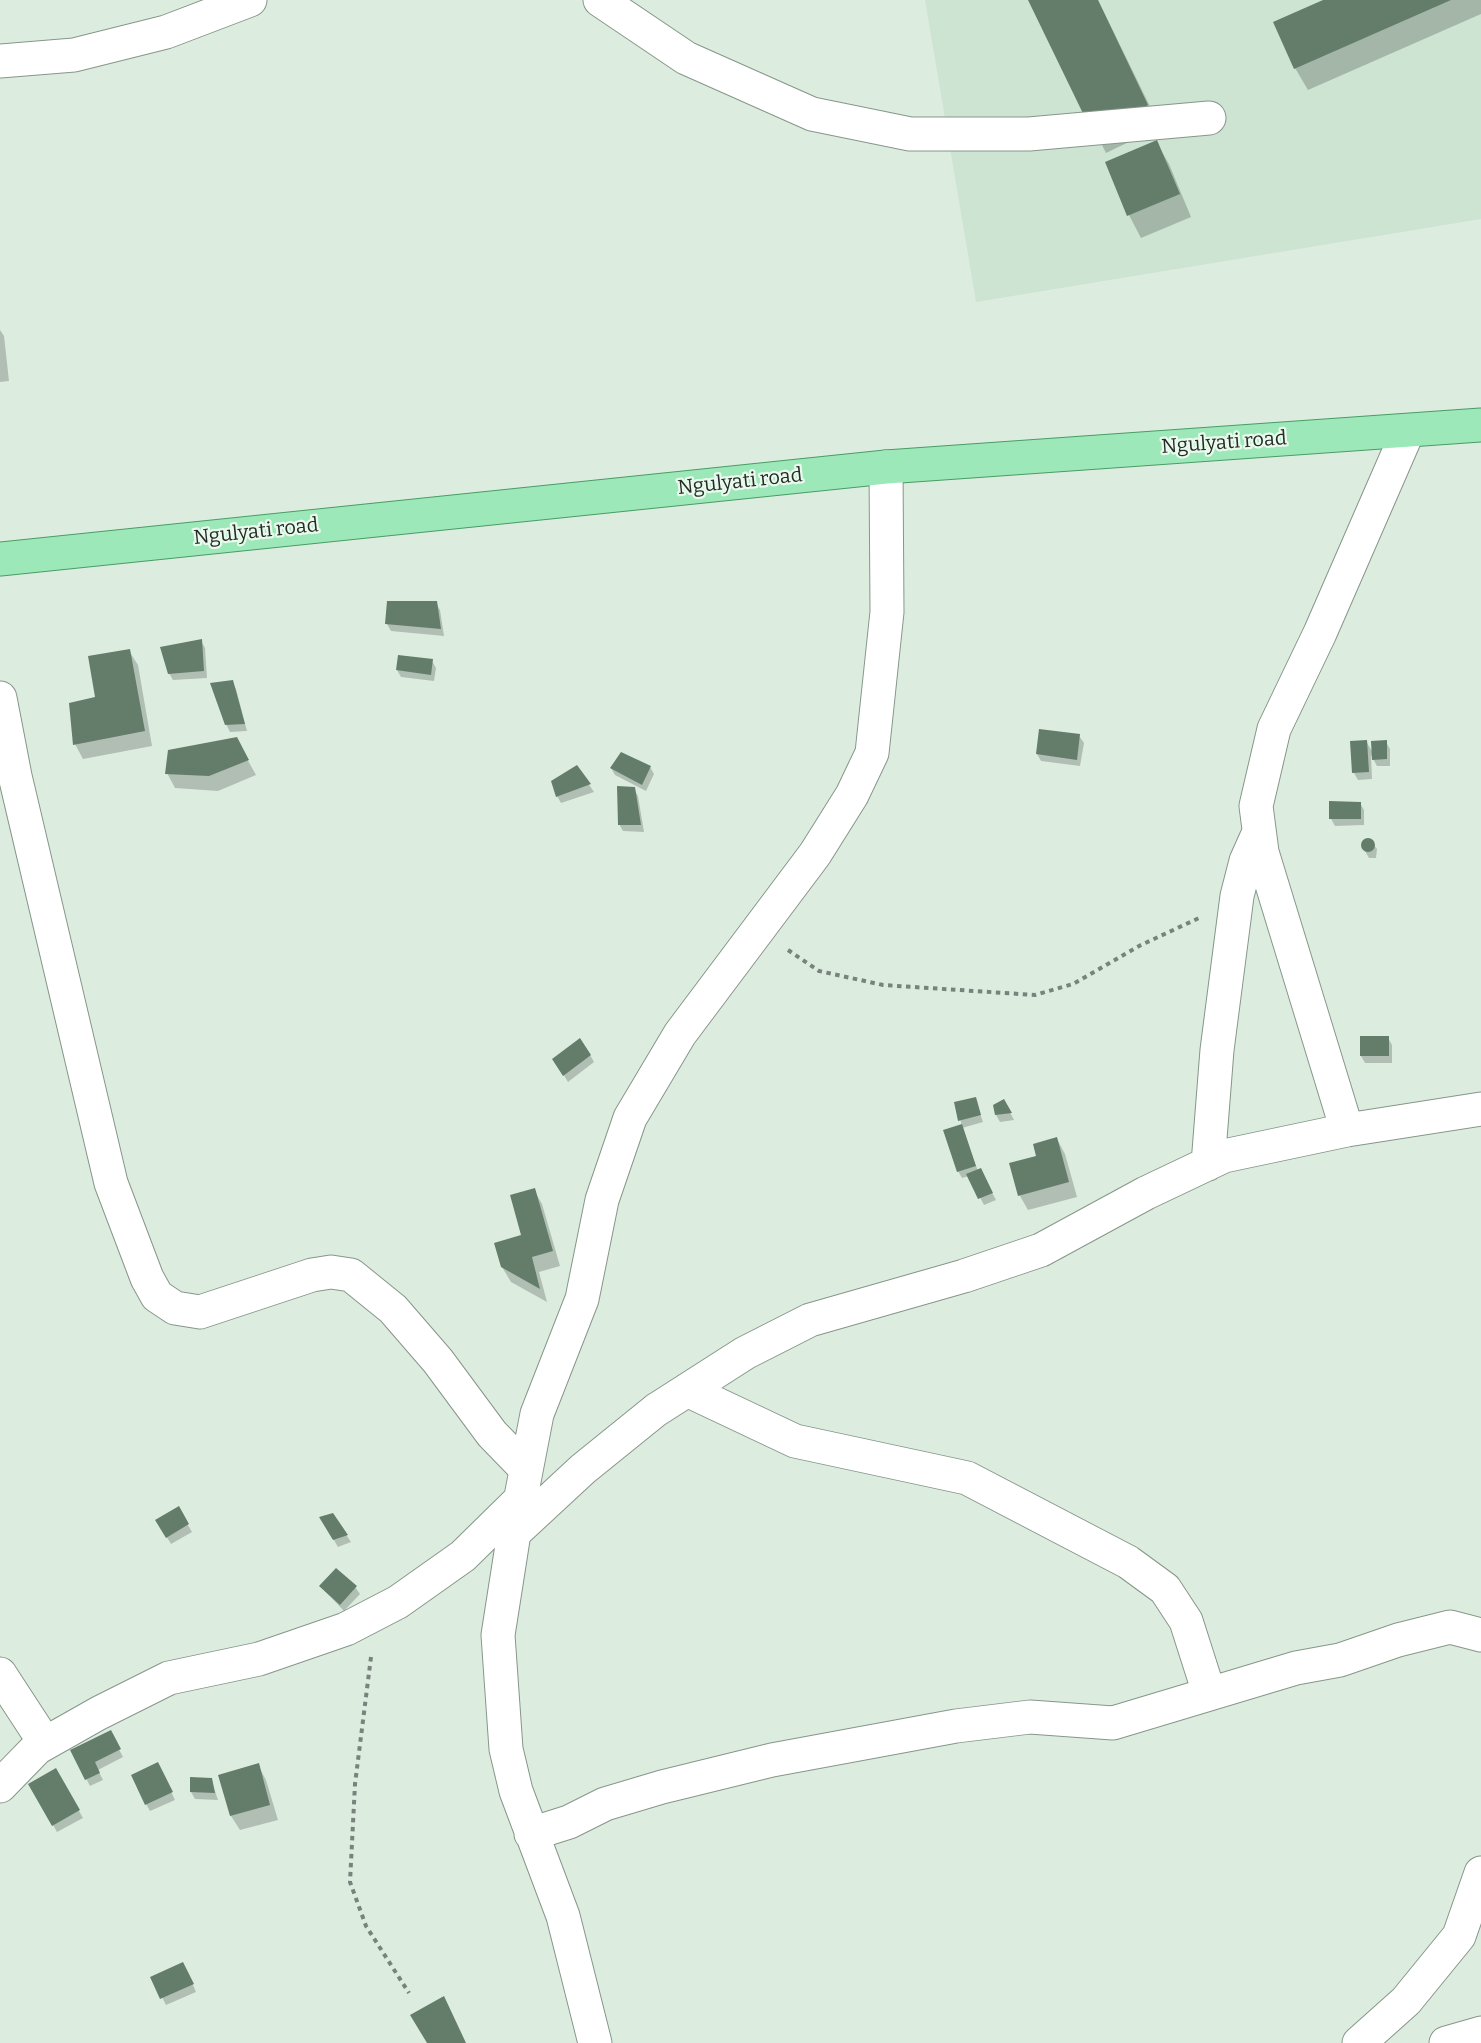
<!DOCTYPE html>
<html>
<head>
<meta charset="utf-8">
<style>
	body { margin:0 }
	canvas { display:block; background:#dcede0 }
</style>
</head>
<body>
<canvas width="1481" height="2043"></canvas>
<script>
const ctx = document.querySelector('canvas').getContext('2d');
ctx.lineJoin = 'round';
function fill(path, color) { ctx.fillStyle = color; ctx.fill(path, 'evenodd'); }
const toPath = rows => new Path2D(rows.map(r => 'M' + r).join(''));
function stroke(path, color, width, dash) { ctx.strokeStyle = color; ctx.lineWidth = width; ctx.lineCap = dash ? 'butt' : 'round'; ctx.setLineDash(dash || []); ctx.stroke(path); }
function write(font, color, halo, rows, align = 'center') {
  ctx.font = font + ' Bitter,serif'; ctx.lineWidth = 4.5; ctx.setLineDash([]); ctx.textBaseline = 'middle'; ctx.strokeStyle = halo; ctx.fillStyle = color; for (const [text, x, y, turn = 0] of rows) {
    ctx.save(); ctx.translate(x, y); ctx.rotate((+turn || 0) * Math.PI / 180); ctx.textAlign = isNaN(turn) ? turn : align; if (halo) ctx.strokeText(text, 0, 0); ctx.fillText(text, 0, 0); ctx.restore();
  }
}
fill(toPath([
	[925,0,1481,0,1481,219,976,302]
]), '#cde4d2');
fill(toPath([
	[1030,0,1098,0,1160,127,1106,153],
	[1327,0,1481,0,1481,14,1308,90,1295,68],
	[1156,142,1169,164,1191,217,1141,238,1129,215,1107,163],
	[0,330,4,336,9,381,0,382],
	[436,603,440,610,444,636,391,631,387,624],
	[201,641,205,648,207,678,173,680,169,673],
	[129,651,138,665,152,746,83,759,75,744,97,698],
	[432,661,436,668,434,681,401,677,397,670],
	[232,682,236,689,247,731,230,732,226,724],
	[1079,736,1084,743,1080,766,1041,761,1037,754],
	[236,739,256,775,218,791,175,788,167,773],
	[1366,741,1373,753,1386,742,1390,749,1390,766,1377,766,1371,755,1372,779,1358,780,1354,773,1351,742],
	[577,767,594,792,561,803,557,796],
	[650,767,654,774,646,791,615,775,611,768],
	[634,789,638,796,644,832,623,831,619,824],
	[1360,803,1364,810,1364,825,1335,826,1331,819],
	[1369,839,1377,849,1376,858,1369,858,1365,851,1362,843],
	[1388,1038,1392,1045,1392,1063,1365,1063,1361,1056],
	[590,1055,594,1062,568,1082,554,1059],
	[975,1099,983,1122,962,1128,978,1171,980,1170,996,1200,984,1205,969,1176,962,1178,958,1171,945,1131,962,1126,956,1103],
	[1004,1101,1014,1120,1000,1122,996,1115],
	[1057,1139,1065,1154,1077,1197,1028,1210,1020,1196,1038,1157],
	[534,1190,542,1204,560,1266,539,1272,547,1302,511,1282,502,1267,523,1236],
	[178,1508,192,1532,171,1544,157,1521],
	[332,1514,347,1536,351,1542,338,1547,321,1518],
	[321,1587,355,1587,360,1594,344,1611],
	[110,1732,123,1757,98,1770,103,1780,90,1786,72,1751],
	[258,1765,266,1780,278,1820,240,1830,231,1816,220,1776],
	[56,1770,83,1818,57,1832,30,1785],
	[161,1771,175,1800,150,1811,146,1804],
	[211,1779,218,1800,195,1799,191,1792],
	[187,1971,196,1992,166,2005,152,1977]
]), '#0003');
fill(toPath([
	[1028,0,1098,0,1148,105,1092,132],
	[1323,0,1451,0,1294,69,1273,22],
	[1157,140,1180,194,1127,216,1105,162],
	[387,601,437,601,441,629,385,624],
	[202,639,204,671,168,674,160,647],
	[130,649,145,731,73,745,69,703,95,697,88,656],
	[398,655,433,659,431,675,396,670],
	[233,680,245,724,225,725,210,683],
	[1039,729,1080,734,1077,760,1036,754],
	[237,737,249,760,209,776,165,774,168,750],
	[1367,740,1369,772,1352,773,1350,741],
	[1387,740,1387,759,1372,760,1371,741],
	[621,752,651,766,642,785,610,768],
	[577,765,591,784,556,797,551,781],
	[617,786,635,787,641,825,618,825],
	[1329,801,1361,802,1361,819,1329,819],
	'1361 845a7 7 0 1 1 14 0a7 7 0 1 1-14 0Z',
	[1360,1036,1389,1036,1389,1056,1360,1056],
	[580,1038,591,1055,563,1076,552,1059],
	[976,1097,981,1115,958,1121,954,1102],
	[1004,1099,1012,1113,995,1115,993,1105],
	[962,1124,976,1166,957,1172,943,1130],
	[1057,1137,1069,1182,1018,1196,1009,1163,1036,1156,1033,1144],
	[981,1168,993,1193,978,1199,966,1174],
	[535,1188,553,1251,532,1257,540,1289,501,1267,494,1243,521,1235,510,1195],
	[179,1506,189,1524,166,1538,155,1520],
	[333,1513,348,1535,333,1540,319,1517],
	[336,1568,357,1586,340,1605,319,1586],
	[111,1730,121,1749,95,1762,100,1773,85,1780,70,1750],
	[158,1762,173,1792,145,1805,131,1775],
	[259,1763,270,1805,230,1816,218,1775],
	[56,1768,80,1810,52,1826,28,1784],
	[190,1777,212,1778,215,1793,190,1792],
	[183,1962,194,1984,160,1999,150,1977],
	[444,1996,466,2043,427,2043,410,2015]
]), '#637d6a');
const minor = toPath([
	[600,0,686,58,812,114,910,134,1029,134,1209,118],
	[0,61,74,55,166,32,250,0],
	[0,698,15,776,111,1183,147,1278,157,1296,175,1308,200,1312,312,1275,331,1272,351,1275,393,1309,438,1361,492,1434,526,1469],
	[1347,1130,1262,852,1256,806,1274,729,1320,633,1408,431],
	[1208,1164,1217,1050,1237,896,1246,861,1259,832],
	[687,1390,795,1441,967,1478,1128,1562,1165,1589,1186,1621,1209,1693],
	[514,1533,583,1469,656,1410,745,1353,810,1320,964,1276,1041,1250,1146,1193,1224,1156,1347,1130,1481,1109],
	[0,1674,45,1743],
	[0,1786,37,1748,99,1713,169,1678,259,1659,346,1629,398,1602,463,1556,520,1500],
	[531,1834,569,1822,605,1804,662,1787,772,1760,956,1726,1030,1717,1113,1723,1296,1668,1340,1660,1398,1640,1450,1627,1481,1635],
	[595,2043,563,1916,516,1791,506,1749,498,1635,514,1533,537,1414,582,1299,602,1200,630,1118,680,1034,815,854,852,795,872,753,887,612,886,467],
	[1359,2043,1406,2001,1459,1936,1481,1873],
	[1446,2043,1481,2033]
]);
const major = toPath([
	[0,559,886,467,1481,425]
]);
stroke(minor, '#87968a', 35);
stroke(major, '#499c66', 35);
stroke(toPath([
	[788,950,819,971,883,985,1035,995,1073,984,1141,945,1199,918],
	[371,1657,355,1784,350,1882,366,1926,409,1993]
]), '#78837b', 4, [4.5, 4.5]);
stroke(minor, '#fff', 33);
stroke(major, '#9de8b8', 33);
write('20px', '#252b27', '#e9faed', [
	["Ngulyati road",1224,443,-4],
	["Ngulyati road",740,482,-6],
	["Ngulyati road",256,532,-6]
]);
</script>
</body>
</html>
